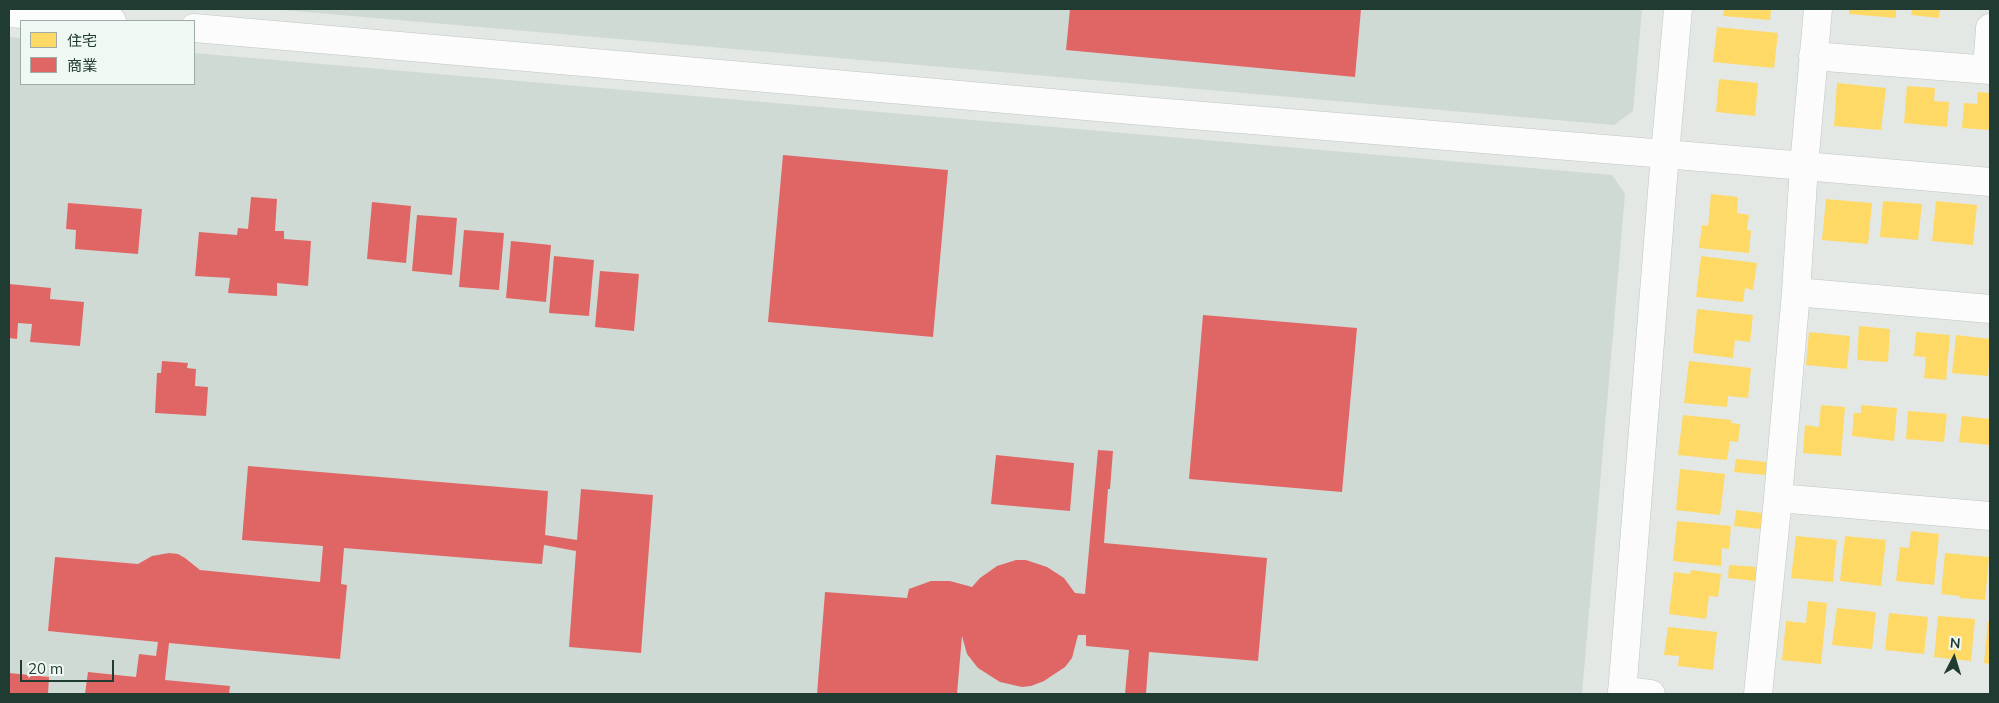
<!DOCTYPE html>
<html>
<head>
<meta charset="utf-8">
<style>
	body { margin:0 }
	#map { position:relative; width:1999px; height:703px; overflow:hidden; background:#e3e8e5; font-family:Mulish,"Noto Sans JP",sans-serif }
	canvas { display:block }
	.frame { position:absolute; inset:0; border:10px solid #203b31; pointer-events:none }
	.legend { position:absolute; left:20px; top:20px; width:175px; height:65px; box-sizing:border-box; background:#f0f8f3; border:1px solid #9daca5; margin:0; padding:6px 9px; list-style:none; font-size:15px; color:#203b31 }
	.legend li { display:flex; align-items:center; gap:10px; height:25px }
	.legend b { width:25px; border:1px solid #9daca5 }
	.north { position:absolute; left:1929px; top:633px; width:50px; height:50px; -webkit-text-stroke:4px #f0f8f3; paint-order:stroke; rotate:5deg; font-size:14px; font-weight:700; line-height:20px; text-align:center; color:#203b31 }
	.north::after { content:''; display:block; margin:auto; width:18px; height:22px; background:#203b31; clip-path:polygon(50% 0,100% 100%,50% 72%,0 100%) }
	.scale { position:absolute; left:20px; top:660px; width:94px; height:22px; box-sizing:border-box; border:2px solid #203b31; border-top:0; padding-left:6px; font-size:15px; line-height:18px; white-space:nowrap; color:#203b31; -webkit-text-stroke:4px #f0f8f3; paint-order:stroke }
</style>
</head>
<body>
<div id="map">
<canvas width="1999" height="703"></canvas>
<div class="frame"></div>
<ul class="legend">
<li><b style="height:14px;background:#ffd966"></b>住宅</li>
<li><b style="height:14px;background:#e06666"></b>商業</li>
</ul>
<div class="north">N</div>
<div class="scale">20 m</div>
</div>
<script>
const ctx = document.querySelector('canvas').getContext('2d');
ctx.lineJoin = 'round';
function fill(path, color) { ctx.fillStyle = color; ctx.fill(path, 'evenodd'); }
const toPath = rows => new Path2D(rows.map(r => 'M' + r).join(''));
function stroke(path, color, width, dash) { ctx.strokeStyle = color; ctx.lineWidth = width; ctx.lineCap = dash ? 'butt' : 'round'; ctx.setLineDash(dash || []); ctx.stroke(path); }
fill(toPath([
	[271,9,1642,9,1633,111,1614,125],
	[9,37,21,38,21,84,194,84,194,53,1612,175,1625,194,1582,694,9,694]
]), '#d0dad4');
fill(toPath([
	[1724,9,1771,9,1770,20,1723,16],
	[1849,9,1896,9,1896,18,1849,14],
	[1912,9,1940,9,1939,18,1911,15],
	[1717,27,1778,33,1774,68,1713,62],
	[1719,79,1758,83,1755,116,1716,112],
	[1837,83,1886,88,1881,130,1834,126],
	[1907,86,1935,88,1934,101,1949,102,1947,127,1904,123],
	[1978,92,1990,93,1990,130,1962,128,1964,103,1977,104],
	[1711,194,1738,197,1737,213,1749,215,1747,230,1751,231,1749,253,1699,248,1702,225,1708,226],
	[1826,199,1872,203,1868,244,1822,240],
	[1883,201,1922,204,1918,240,1880,237],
	[1936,201,1977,205,1973,245,1932,241],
	[1701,256,1757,263,1753,290,1745,288,1743,302,1696,297],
	[1697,309,1753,315,1750,342,1735,340,1733,358,1693,353],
	[1859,326,1890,329,1888,362,1857,360],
	[1809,332,1850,336,1847,369,1806,365],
	[1916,332,1950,335,1946,380,1924,378,1926,357,1914,356],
	[1956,335,1990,339,1988,376,1952,373],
	[1689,361,1751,368,1748,398,1728,396,1727,407,1684,403],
	[1821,405,1845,407,1841,456,1803,453,1805,425,1819,427],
	[1861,405,1897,408,1894,441,1852,436,1854,413,1861,413],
	[1908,411,1947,414,1944,442,1906,439],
	[1683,415,1732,420,1731,423,1740,424,1738,442,1730,441,1727,460,1678,455],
	[1962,416,1990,419,1990,445,1959,442],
	[1736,459,1767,462,1766,475,1734,472],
	[1680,469,1725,474,1720,515,1676,510],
	[1736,510,1762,513,1761,529,1734,526],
	[1677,521,1731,526,1729,549,1722,548,1721,566,1673,561],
	[1911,531,1939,534,1934,585,1896,581,1900,547,1909,548],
	[1796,536,1837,540,1833,582,1791,578],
	[1845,536,1886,540,1881,586,1840,581],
	[1945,553,1989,557,1985,600,1960,598,1960,596,1941,594],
	[1729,565,1757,567,1756,581,1728,578],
	[1691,570,1721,574,1718,597,1709,596,1706,619,1669,614,1674,572,1690,574],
	[1808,601,1827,603,1821,664,1782,660,1786,621,1806,623],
	[1837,608,1876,612,1872,649,1832,645],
	[1889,613,1928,617,1924,654,1885,650],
	[1938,616,1975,619,1971,661,1934,657],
	[1988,622,1990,622,1990,664,1984,663],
	[1668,627,1717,632,1713,670,1678,666,1679,656,1664,655]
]), '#ffd966');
fill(toPath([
	[1070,9,1361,9,1355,77,1066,50],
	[783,155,948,170,933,337,768,322],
	[251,197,277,199,275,231,284,231,284,239,311,241,308,286,277,283,277,296,228,293,230,278,195,276,199,232,237,235,238,228,248,229],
	[372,202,411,206,406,263,367,259],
	[68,203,142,209,138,254,75,249,76,230,66,229],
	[417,215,457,218,452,275,412,271],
	[464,230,504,233,499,290,459,287],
	[511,241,551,245,546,302,506,298],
	[554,256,594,260,589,316,549,313],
	[600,271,639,274,634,331,595,327],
	[9,284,51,288,50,299,84,302,80,346,30,342,32,324,18,323,17,339,9,338],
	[1203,315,1357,328,1342,492,1189,479],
	[162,361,188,363,187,368,196,369,195,386,208,387,206,416,155,413,157,373,161,373],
	[1098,450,1113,451,1110,489,1108,489,1104,543,1267,558,1258,661,1149,652,1146,694,1125,694,1129,650,1086,646,1086,635,1078,635,1072,658,1065,667,1044,681,1031,686,1022,687,1000,682,978,668,967,654,962,636,957,694,817,694,825,592,907,598,909,589,931,581,950,581,972,587,980,578,997,566,1016,560,1026,560,1047,567,1064,578,1075,593,1085,594],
	[996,455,1074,463,1070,511,991,504],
	[248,466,548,491,545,535,577,540,581,489,653,495,641,653,569,647,576,551,544,545,542,564,344,548,341,584,347,585,340,659,169,643,165,680,230,686,229,694,85,694,88,672,136,677,139,654,156,656,158,642,48,631,55,557,138,564,152,556,169,553,178,554,185,558,200,570,320,582,323,546,242,540],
	[9,673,49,677,48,694,9,694]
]), '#e06666');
const minor = toPath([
	[9,13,112,21],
	[194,28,1143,111,1665,154,1678,9],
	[1813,56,1990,70],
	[1987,69,1990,28],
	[1796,292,1990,309],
	[1778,498,1990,516],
	[1622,690,1651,694],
	[1622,694,1665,154,1990,182],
	[1758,694,1778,498,1796,292,1804,166,1818,9]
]);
stroke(minor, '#c0c5c2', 29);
stroke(minor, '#fbfcfb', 28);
</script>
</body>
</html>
